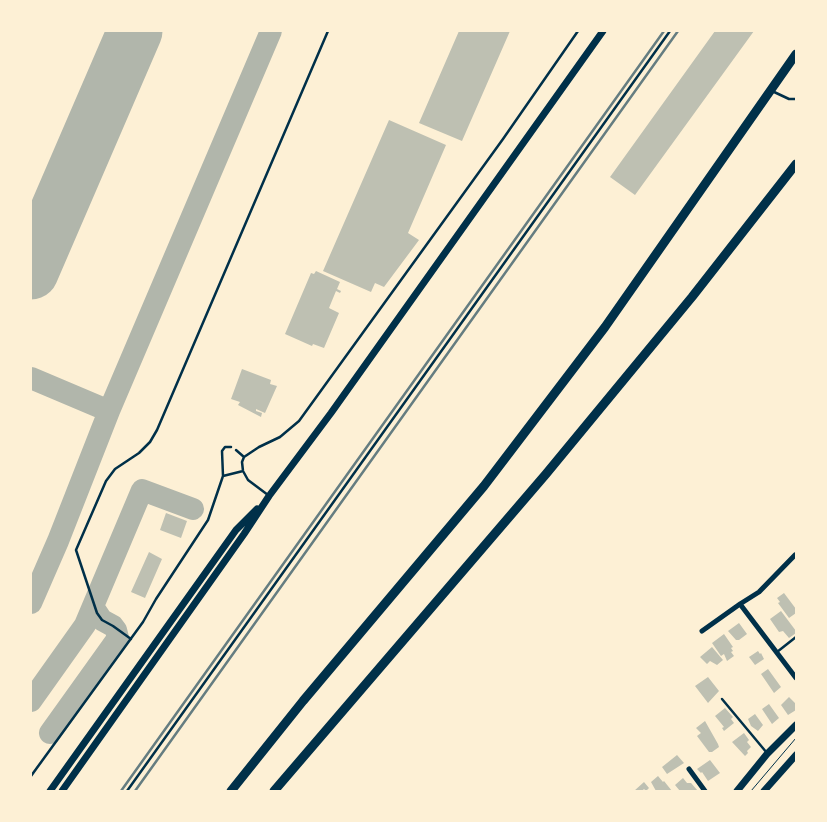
<!DOCTYPE html>
<html>
<head>
<meta charset="utf-8">
<style>
	body { margin:0 }
	#map { position:relative; width:827px; height:822px; overflow:hidden; background:#fdf0d5; font-family:"Sofia Sans Condensed",sans-serif }
	canvas { display:block }
	.frame { position:absolute; inset:0; border:32px solid #fdf0d5; pointer-events:none }
</style>
</head>
<body>
<div id="map">
<canvas width="827" height="822"></canvas>
<div class="frame"></div>
</div>
<script>
const ctx = document.querySelector('canvas').getContext('2d');
ctx.lineJoin = 'round';
const toPath = rows => new Path2D(rows.map(r => 'M' + r).join(''));
function stroke(path, color, width, dash) { ctx.strokeStyle = color; ctx.lineWidth = width; ctx.lineCap = dash ? 'butt' : 'round'; ctx.setLineDash(dash || []); ctx.stroke(path); }
function fill(path, color) { ctx.fillStyle = color; ctx.fill(path, 'evenodd'); }
stroke(toPath([
	[31,378,109,411],
	[31,603,58,541,109,411,271,31],
	[31,701,85,625,142,490,193,509],
	[50,733,118,638,116,630,113,626,102,620,96,611]
]), '#b1b6ab', 22);
stroke(toPath([
	[31,272,135,31]
]), '#b1b6ab', 55);
fill(toPath([
	[459,31,510,31,462,141,419,123],
	[715,31,754,31,635,195,610,177],
	[389,120,446,145,408,233,419,240,384,287,375,283,371,292,323,271],
	[316,271,340,282,337,289,341,291,340,293,336,291,329,308,339,313,324,348,313,344,312,346,285,334,311,273,314,274],
	[242,369,271,380,270,384,277,386,265,413,256,409,256,411,262,413,261,417,238,405,240,402,231,399],
	[166,513,187,521,181,538,160,530],
	[149,552,162,559,145,598,131,592],
	[784,593,796,609,796,613,789,618,778,603,780,602,777,598],
	[781,611,796,631,796,633,789,638,783,631,779,632,770,619],
	[739,623,747,634,739,640,736,640,728,631],
	[724,634,733,647,731,648,733,651,731,652,734,656,727,661,724,654,721,656,712,643],
	[712,647,723,660,717,665,710,661,707,664,700,657],
	[758,651,760,654,761,653,764,659,755,665,749,657],
	[768,669,781,687,774,693,761,674],
	[708,677,719,691,708,703,695,686],
	[789,697,796,704,796,710,788,715,781,705],
	[769,704,779,718,772,724,762,709],
	[725,708,733,717,731,719,734,723,724,731,722,728,724,727,715,716],
	[755,714,763,725,758,731,751,726,748,719],
	[705,721,718,744,719,747,712,752,709,752,697,736,701,733,696,728],
	[744,733,749,740,747,742,751,747,747,751,748,753,745,756,732,742],
	[677,755,684,763,667,774,662,767],
	[710,760,720,773,708,781,702,772,701,773,697,769],
	[658,776,663,782,664,781,672,791,656,791,651,782],
	[683,778,687,783,691,783,698,791,680,791,675,785],
	[644,782,649,788,646,791,644,789,642,791,634,791]
]), '#bec0b2');
stroke(toPath([
	[751,791,796,738]
]), '#003049', 1);
stroke(toPath([
	[772,91,789,99,796,99],
	[236,450,244,457],
	[223,476,222,451,225,447,231,447],
	[268,495,248,480,243,471,242,462,244,457,259,447,280,437,299,421,503,139,578,31],
	[131,639,113,626,102,620,97,613,76,550,106,481,115,469,139,453,150,442,157,430,328,31],
	[777,652,796,637],
	[722,699,767,753],
	[31,776,143,622,156,599,208,520,223,476,243,471],
	[127,791,670,31]
]), '#003049', 2.5);
stroke(toPath([
	[740,604,796,678],
	[702,631,740,604,759,592,795,555],
	[689,769,705,791]
]), '#003049', 5);
stroke(toPath([
	[50,791,236,530,257,509],
	[62,791,244,534,269,496,331,413,603,31],
	[737,791,767,754,796,725],
	[764,791,796,755]
]), '#003049', 7);
stroke(toPath([
	[231,791,303,701,484,486,605,327,796,54],
	[274,791,546,474,692,297,796,164]
]), '#003049', 9);
stroke(toPath([
	[121,791,664,31],
	[135,791,678,31]
]), '#657d81', 2.5);
</script>
</body>
</html>
